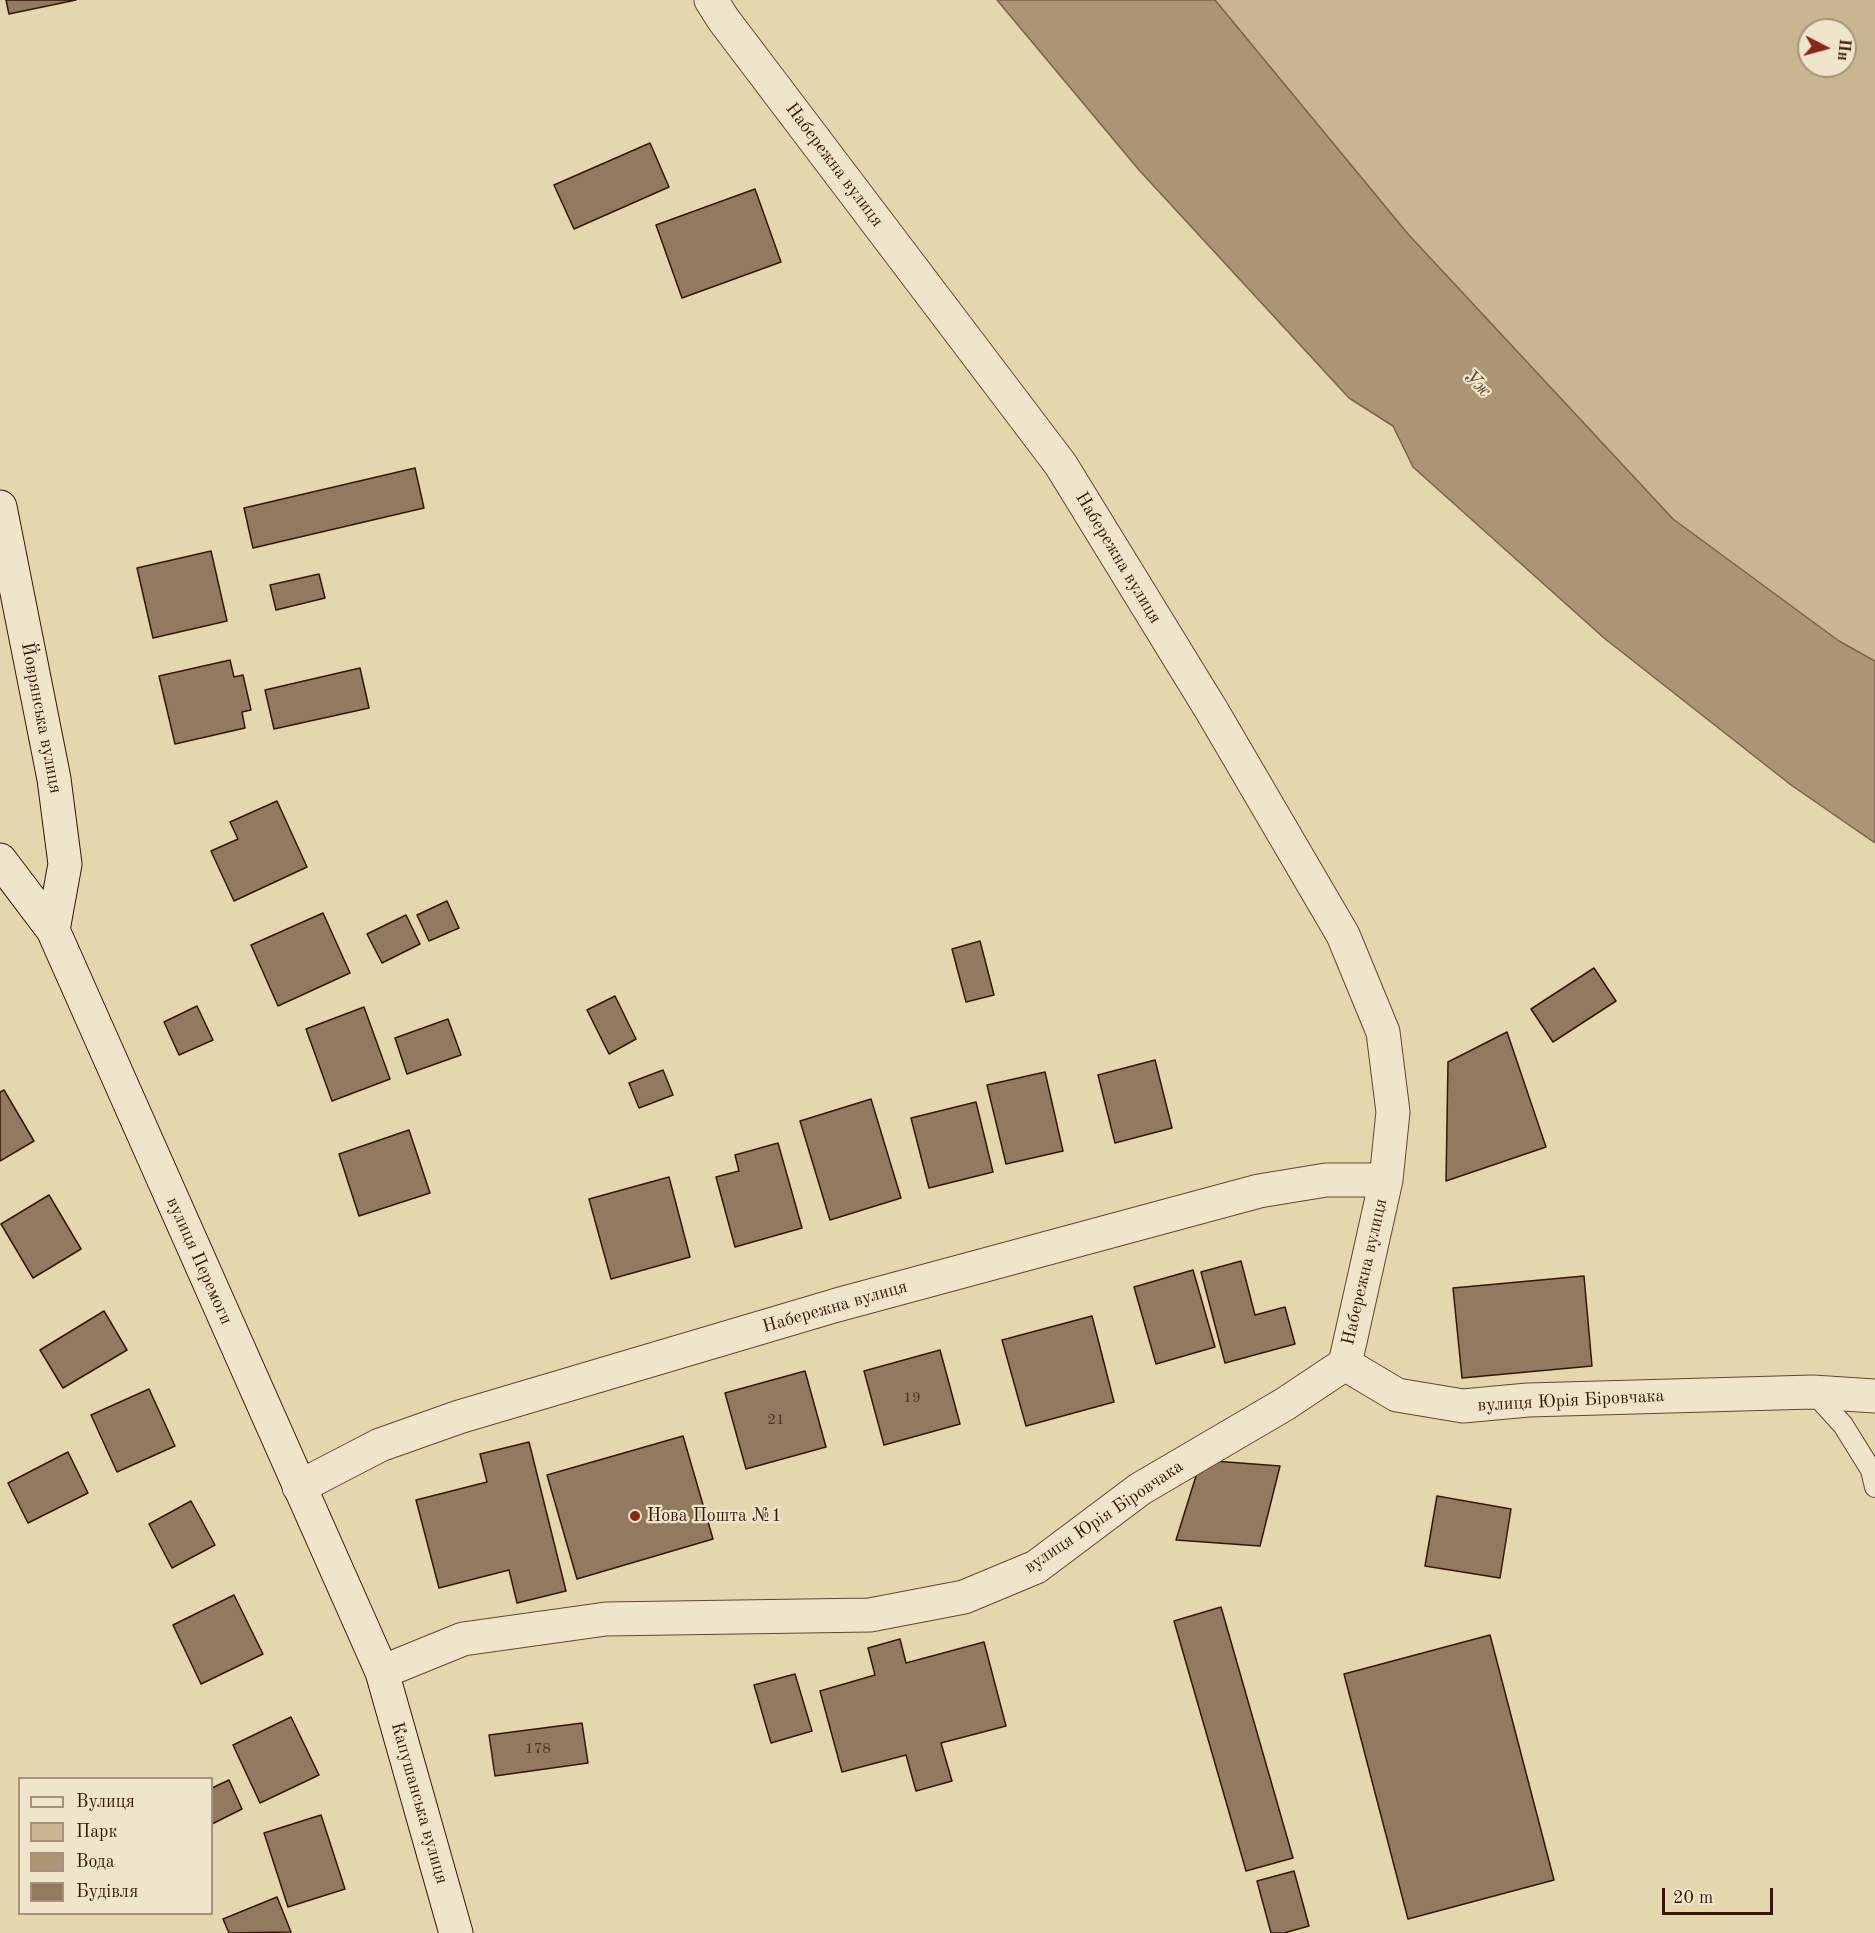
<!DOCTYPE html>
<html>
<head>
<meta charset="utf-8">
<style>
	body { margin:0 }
	#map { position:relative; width:1875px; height:1933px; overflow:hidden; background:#e5d7ad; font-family:"Old Standard TT",serif }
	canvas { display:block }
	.legend { position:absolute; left:18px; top:1777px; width:195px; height:138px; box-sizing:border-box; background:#eee5ca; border:2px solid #a5927c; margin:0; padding:8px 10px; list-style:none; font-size:18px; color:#371608 }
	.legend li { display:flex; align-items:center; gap:12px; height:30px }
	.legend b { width:30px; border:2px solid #a5927c }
	.north { position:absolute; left:1797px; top:18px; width:60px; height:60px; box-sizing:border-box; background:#eee5ca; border:2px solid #a5927c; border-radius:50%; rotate:96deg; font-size:16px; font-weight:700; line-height:24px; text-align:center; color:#371608 }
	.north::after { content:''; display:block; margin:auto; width:21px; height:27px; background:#8f2418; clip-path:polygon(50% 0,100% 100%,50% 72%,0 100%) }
	.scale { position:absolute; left:1662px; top:1888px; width:111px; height:27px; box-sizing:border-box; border:3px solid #371608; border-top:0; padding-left:8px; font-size:18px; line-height:21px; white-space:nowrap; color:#371608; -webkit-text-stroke:4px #eee5ca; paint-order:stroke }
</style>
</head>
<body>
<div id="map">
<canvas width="1875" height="1933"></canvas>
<ul class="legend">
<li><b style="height:8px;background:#eee5ca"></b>Вулиця</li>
<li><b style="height:16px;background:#c7b691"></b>Парк</li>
<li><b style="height:16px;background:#aa9575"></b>Вода</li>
<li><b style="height:16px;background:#917a5e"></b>Будівля</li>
</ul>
<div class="north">Пн</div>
<div class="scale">20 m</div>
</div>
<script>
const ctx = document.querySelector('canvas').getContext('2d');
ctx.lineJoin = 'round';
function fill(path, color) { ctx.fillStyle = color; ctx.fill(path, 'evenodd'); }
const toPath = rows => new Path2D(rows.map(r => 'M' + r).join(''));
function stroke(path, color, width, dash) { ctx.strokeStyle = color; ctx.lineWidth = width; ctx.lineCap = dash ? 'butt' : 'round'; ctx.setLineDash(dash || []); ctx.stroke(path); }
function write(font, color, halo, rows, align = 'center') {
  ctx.font = font + ' "Old Standard TT",serif'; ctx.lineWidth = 4.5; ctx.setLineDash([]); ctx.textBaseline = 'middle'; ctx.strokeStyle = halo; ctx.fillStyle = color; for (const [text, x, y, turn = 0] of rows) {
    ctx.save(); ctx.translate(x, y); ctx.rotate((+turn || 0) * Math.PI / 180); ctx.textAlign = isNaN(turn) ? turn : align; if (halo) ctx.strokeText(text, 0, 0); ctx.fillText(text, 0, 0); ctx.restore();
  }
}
fill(toPath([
	[1215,0,1875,0,1875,661,1839,641,1673,519,1408,234],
	[1809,30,1845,30,1845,66,1809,66]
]), '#c7b691');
const water = toPath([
	[997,0,1215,0,1408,234,1673,519,1839,641,1875,661,1875,843,1791,785,1604,638,1413,467,1393,426,1349,398,1139,170,997,0]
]);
fill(water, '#aa9575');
stroke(water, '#7c6249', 1.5);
const building = toPath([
	[6,0,76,0,9,14,6,0],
	[650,143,669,187,574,229,554,185,650,143],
	[755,189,781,262,682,298,656,225,755,189],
	[415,468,424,508,253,548,244,508,415,468],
	[211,551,227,621,153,638,137,568,211,551],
	[319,574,325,598,276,610,270,585,319,574],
	[230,660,234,677,243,675,251,710,242,712,245,728,175,744,159,676,230,660],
	[360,668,369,708,274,729,265,690,360,668],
	[277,801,307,867,234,901,211,851,238,839,230,822,277,801],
	[447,901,459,928,429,941,417,915,447,901],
	[323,913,350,973,278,1006,251,945,323,913],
	[406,915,420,944,382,963,367,934,406,915],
	[980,941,994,995,966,1002,952,949,980,941],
	[1594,968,1616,1001,1553,1042,1531,1009,1594,968],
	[615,996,636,1039,609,1054,587,1010,615,996],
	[197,1006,213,1040,179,1055,164,1022,197,1006],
	[364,1007,390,1079,332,1101,306,1029,364,1007],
	[448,1019,461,1055,407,1074,395,1038,448,1019],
	[1507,1032,1546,1147,1446,1181,1448,1062,1507,1032],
	[1155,1060,1172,1128,1115,1143,1098,1075,1155,1060],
	[663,1070,673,1095,639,1108,629,1083,663,1070],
	[1045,1072,1063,1151,1006,1164,987,1085,1045,1072],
	[4,1090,34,1141,0,1161,0,1092,4,1090],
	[871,1099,901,1198,830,1220,800,1121,871,1099],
	[976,1102,993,1172,929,1188,911,1118,976,1102],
	[409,1130,430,1193,359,1216,339,1154,409,1130],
	[778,1143,802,1228,735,1247,716,1177,739,1171,735,1155,778,1143],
	[669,1177,690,1257,611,1279,589,1199,669,1177],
	[49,1195,81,1249,33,1278,1,1224,49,1195],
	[1241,1261,1255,1315,1285,1307,1295,1344,1225,1363,1201,1272,1241,1261],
	[1193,1270,1215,1347,1156,1364,1134,1287,1193,1270],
	[1584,1276,1592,1366,1462,1378,1453,1288,1584,1276],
	[104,1311,127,1350,63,1388,40,1350,104,1311],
	[1092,1316,1114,1402,1026,1426,1002,1340,1092,1316],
	[940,1350,960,1424,884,1445,864,1371,940,1350],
	[805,1371,826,1447,746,1469,725,1393,805,1371],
	[149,1389,175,1446,117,1472,91,1415,149,1389],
	[683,1436,713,1539,577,1579,547,1475,683,1436],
	[529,1442,566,1591,517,1603,509,1570,439,1588,416,1500,487,1482,480,1454,529,1442],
	[68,1452,88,1493,28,1523,8,1483,68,1452],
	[1201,1460,1280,1466,1260,1546,1176,1540,1201,1460],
	[1437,1496,1511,1509,1500,1578,1425,1566,1437,1496],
	[191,1501,215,1545,172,1568,149,1524,191,1501],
	[234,1595,263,1654,201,1684,173,1625,234,1595],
	[1221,1607,1293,1858,1246,1871,1174,1621,1221,1607],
	[1490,1635,1554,1880,1408,1919,1344,1674,1490,1635],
	[900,1639,906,1663,984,1642,1006,1726,941,1743,952,1781,916,1791,906,1755,842,1772,820,1691,875,1675,868,1648,900,1639],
	[795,1674,812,1731,771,1743,754,1685,795,1674],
	[291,1717,319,1775,260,1803,233,1745,291,1717],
	[582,1723,588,1763,495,1776,489,1735,582,1723],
	[229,1780,242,1809,212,1824,212,1788,229,1780],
	[321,1815,345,1889,288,1907,264,1833,321,1815],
	[1294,1871,1309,1926,1284,1933,1271,1933,1257,1881,1294,1871],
	[277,1897,291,1932,229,1933,223,1919,277,1897]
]);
fill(building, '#917a5e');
stroke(building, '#371608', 1.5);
const lane = toPath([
	[1813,1392,1843,1425,1871,1470,1875,1487]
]);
const street = toPath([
	[711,0,723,19,1061,465,1212,711,1343,935,1383,1032,1393,1112,1386,1180,1345,1364],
	[299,1487,380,1445,459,1417,837,1305,1259,1191,1326,1180,1386,1180],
	[382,1672,463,1639,606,1619,870,1615,964,1597,1036,1567,1140,1489,1285,1404,1345,1364,1397,1395,1463,1406,1528,1400,1813,1392,1875,1396]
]);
const secondary = toPath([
	[0,507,54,779,65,864,53,930],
	[0,860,53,930,382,1672,456,1933]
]);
stroke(lane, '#624631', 22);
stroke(street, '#624631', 35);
stroke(secondary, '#371608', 35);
stroke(lane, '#eee5ca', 20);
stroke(street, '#eee5ca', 33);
stroke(secondary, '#eee5ca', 33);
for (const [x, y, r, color] of [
	[635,1516,6,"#8f2418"]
]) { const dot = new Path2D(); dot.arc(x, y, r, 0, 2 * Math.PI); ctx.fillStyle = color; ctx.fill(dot); stroke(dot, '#eee5ca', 2); }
write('15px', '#4e2f1e', null, [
	["19",912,1398],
	["21",776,1420],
	["178",538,1749]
]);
write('18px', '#371608', '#eee5ca', [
	["Набережна вулиця",834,165,53],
	["Набережна вулиця",1118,558,59],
	["Йоврянська вулиця",41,718,79],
	["вулиця Перемоги",199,1261,66],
	["Набережна вулиця",1365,1272,-77],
	["Набережна вулиця",835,1307,-16],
	["вулиця Юрія Біровчака",1571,1401,-3],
	["вулиця Юрія Біровчака",1104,1517,-34],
	["Капушанська вулиця",419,1803,74]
]);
write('18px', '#371608', '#eee5ca', [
	["Нова Пошта №1",647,1516]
], 'left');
write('italic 20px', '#654934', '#eee5ca', [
	["Уж",1477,384,44]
]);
</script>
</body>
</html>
